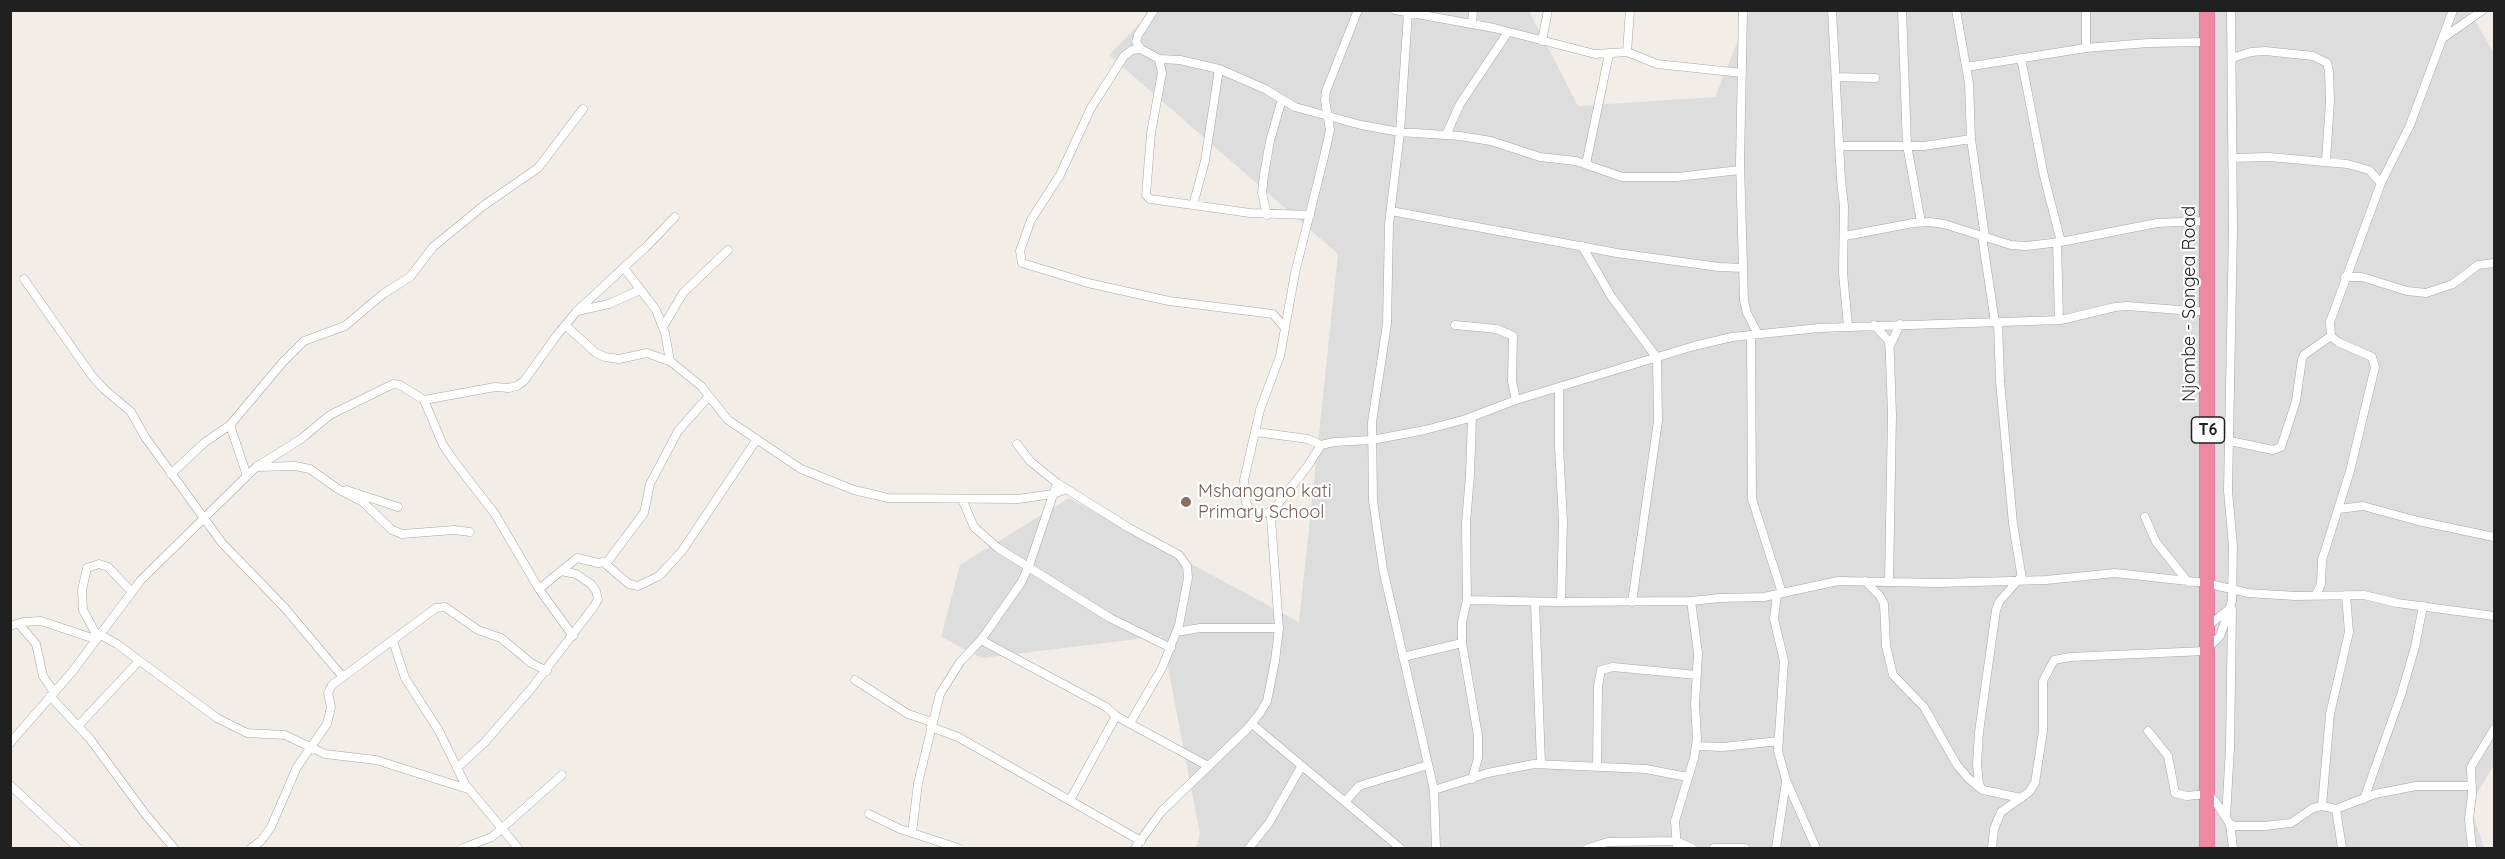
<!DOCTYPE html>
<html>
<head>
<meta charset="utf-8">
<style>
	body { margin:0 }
	#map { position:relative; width:2505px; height:859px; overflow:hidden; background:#f2ede6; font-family:Quicksand,sans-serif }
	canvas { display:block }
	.frame { position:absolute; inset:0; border:12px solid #202020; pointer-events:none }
</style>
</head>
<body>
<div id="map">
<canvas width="2505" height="859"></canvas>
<div class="frame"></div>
</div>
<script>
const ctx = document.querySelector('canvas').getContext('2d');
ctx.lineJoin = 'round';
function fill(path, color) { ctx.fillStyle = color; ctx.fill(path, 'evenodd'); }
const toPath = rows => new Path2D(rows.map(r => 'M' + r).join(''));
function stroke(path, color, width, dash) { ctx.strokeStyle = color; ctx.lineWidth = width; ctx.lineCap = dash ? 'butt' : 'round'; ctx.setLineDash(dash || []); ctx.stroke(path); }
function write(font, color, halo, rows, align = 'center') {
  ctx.font = font + ' Quicksand,sans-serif'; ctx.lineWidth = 4.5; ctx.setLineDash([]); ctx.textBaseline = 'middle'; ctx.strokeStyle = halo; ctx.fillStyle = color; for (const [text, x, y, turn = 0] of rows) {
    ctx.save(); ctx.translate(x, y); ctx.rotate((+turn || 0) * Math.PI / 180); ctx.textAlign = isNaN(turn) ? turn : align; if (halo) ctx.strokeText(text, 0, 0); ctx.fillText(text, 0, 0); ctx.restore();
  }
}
fill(toPath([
	[1152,11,1529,11,1578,106,1715,97,1750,11,2469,11,2494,53,2494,765,2470,805,2484,848,1196,848,1200,834,1162,636,982,658,941,637,960,565,1069,498,1299,622,1338,254,1109,55]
]), '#dedddd');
const street = toPath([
	[1154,10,1138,35,1136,42,1141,49,1159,59,1162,73,1151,133,1146,195,1150,199,1250,213,1310,215],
	[1395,10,1494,28,1595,54,1627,52,1657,64,1742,73],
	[1743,10,1740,163,1744,301,1747,313,1758,334],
	[1832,10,1841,180,1844,206,1843,273,1848,326],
	[1902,10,1907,145,1921,222],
	[1956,10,1969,83,1971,139,1985,237],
	[2086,10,2086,48],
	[1408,13,1400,132,1389,224,1387,324,1372,422,1373,501,1383,569,1434,790,1436,848],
	[1472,24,1473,10],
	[2443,38,2483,10],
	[1542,41,1548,10],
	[1141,49,1132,50,1124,56,1091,108,1060,175,1031,220,1020,251,1022,263,1088,283,1169,301,1273,314,1285,328],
	[1627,52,1630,10],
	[2021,58,2044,176,2061,242],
	[2232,58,2251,52,2265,51,2313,56,2327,63,2329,71,2330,101,2326,161],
	[1159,59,1180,60,1219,69,1265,89,1295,107,1361,125,1400,132,1460,136,1491,141,1540,157,1576,161,1622,177,1677,177,1740,170],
	[1966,67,2086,48,2148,43,2207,42],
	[1836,77,1875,78],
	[1446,135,1460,104,1508,32],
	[1839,146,1924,146,1971,139],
	[2232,158,2269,157,2347,164,2369,170,2381,183],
	[1586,164,1609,54],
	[1193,205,1205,161,1219,69],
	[1391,211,1617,253,1719,267,1743,268],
	[1267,215,1262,193,1264,175,1270,141,1282,99],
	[1845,236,1913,223,1930,222,1944,224,2011,245,2026,246,2061,242,2157,223,2207,221],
	[1982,236,1995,322],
	[2057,242,2059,320],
	[1582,246,1611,296,1657,358,1658,421,1632,602],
	[624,268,656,310,665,333,670,361,701,386,728,420,801,469,854,490,888,498,1018,499,1053,494,1067,489],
	[2345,277,2362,277,2407,291,2426,293,2453,284,2478,265,2494,263],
	[24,279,92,376,104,389,131,412,145,437,222,543,284,607,342,676],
	[577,311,609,304,640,290],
	[1998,322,2000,381,2013,524,2022,579],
	[565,325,596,353,605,357,619,359,647,353,669,361],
	[1455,325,1497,329,1513,336,1512,381,1516,400],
	[1874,325,1889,341,1890,357,1892,415,1889,582],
	[663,327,683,293,728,250],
	[1751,335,1752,499,1782,593],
	[1890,346,1900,324],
	[1559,387,1559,446,1563,522,1561,602],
	[424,400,443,445,454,461,495,514,539,589,573,636],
	[1472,417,1470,475,1466,523,1467,600,1462,622,1462,643,1478,736,1478,758,1472,779],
	[1256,432,1308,439,1321,445],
	[2230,441,2273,450,2281,447,2296,401,2302,359,2304,355,2331,336],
	[1017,444,1030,461,1057,483,1129,528,1179,555,1187,566,1188,578,1179,625,1162,668,1130,723],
	[257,467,295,466,310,469,338,489,363,502,392,530,402,534,454,530,470,532],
	[171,474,204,443,230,425],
	[247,476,230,425,283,362,304,341,345,326,383,294,410,277,433,247,483,206,538,168,583,109],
	[346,490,398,507],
	[962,499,974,527,998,548,1110,618,1171,648],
	[2339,509,2363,506,2418,521,2494,537],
	[1273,512,1260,513,1249,509,1246,502,1244,480,1260,410,1280,356,1295,273,1324,157,1330,130,1325,100,1326,91,1358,10],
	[2145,517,2156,542,2188,582],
	[603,562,629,584,638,586,659,576,682,551,757,439],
	[2019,579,1999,602,1996,610,1979,732,1977,764,1979,785,1983,790,2021,798],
	[1865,581,1880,596,1884,604,1886,646,1893,675,1924,707,1957,765,1968,778,1981,789],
	[539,589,577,558,598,563,608,561,644,513,650,484,678,431,709,396],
	[1777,594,1774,619,1784,661,1778,751,1786,780,1816,848],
	[2316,595,2321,584,2322,560,2350,471,2375,367,2372,357,2338,342,2331,336,2330,322,2381,183,2410,125,2453,10],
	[1467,600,1557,602,1691,601,1720,598,1764,597,1838,581,1938,583,2046,580,2115,573,2206,583,2248,593,2295,596,2364,595,2397,603,2494,616],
	[1535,602,1541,764],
	[19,624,36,644,43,676,54,692],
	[10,626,23,622,41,621,95,639],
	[2208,626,2229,609],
	[1177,632,1200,628,1279,628],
	[99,634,117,644,217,718,247,733,285,735,325,754,376,760,468,789],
	[97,636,83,610,82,590,87,568,99,564,108,567,132,592],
	[981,640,1106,707,1116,716,1208,766],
	[393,641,405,678,439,731,465,784,518,848],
	[1403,657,1462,643],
	[855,680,908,714,932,722],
	[50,696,90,739,146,815,174,848],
	[1252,724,1400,848],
	[78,726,139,661],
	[931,727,958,737,1141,841],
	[2148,731,2168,756,2175,793,2187,796,2207,794,2215,801,2230,824,2236,826,2264,826,2291,823,2313,808,2322,806,2336,809,2375,794,2416,786,2472,786],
	[10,743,72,672,141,580,256,467,301,439,330,415,393,384,400,385,424,400,495,387,509,388,517,386,524,381,557,335,577,311,647,246,675,217],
	[1696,746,1723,747,1779,741],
	[1597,766,1598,686,1601,670,1613,667,1697,675],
	[458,767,484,743,531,689,595,605,598,599,596,591,591,584,576,574,561,571],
	[10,785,78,848],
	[1434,790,1488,773,1534,764,1646,769,1687,777],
	[2364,799,2401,695,2415,647,2423,606],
	[1070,800,1116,716],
	[1345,802,1359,786,1428,765],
	[2322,806,2330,714,2349,632,2346,595],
	[2336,809,2342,848],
	[869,814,900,829,958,848],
	[2226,817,2230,748,2232,610],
	[2230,824,2233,848],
	[912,833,918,783,940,694,960,662,981,640,1021,583,1029,566,1057,483],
	[251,848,261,841,271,827,297,767,327,724,331,707,328,693,332,685,436,608,445,607,478,630,501,638,531,663,547,671],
	[463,848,492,837,562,775],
	[1135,848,1161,812,1247,729,1260,713,1267,701,1275,661,1279,628,1271,518,1274,509,1307,467,1321,445,1334,442,1372,440,1425,430,1466,419,1516,400,1694,346,1732,337,1819,328,2061,320,2115,307,2127,306,2207,312],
	[1249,848,1269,823,1301,767],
	[1588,848,1608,842,1676,841,1692,848],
	[1677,848,1675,821,1694,758,1697,739,1695,704,1698,653,1691,601],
	[1714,848,1745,848],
	[1776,848,1786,782],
	[1992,848,1994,829,2001,812,2029,792,2035,783,2043,731,2043,681,2054,660,2070,657,2205,651,2220,636,2232,601,2233,546,2228,491,2233,229,2231,10],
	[2472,848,2469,819,2472,795,2471,767,2494,729]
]);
const highway = toPath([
	[2207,848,2207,10]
]);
stroke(street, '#a7a7a7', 9);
stroke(highway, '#eb186c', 15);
stroke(street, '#fff', 8);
stroke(highway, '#ef88a1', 14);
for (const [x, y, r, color] of [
	[1186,502,6,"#8d6e63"]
]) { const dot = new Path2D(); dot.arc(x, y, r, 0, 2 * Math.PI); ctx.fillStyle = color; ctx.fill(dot); stroke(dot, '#fff', 2); }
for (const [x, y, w] of [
	[2208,430,33]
]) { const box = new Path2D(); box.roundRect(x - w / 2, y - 13, w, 26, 4.5); ctx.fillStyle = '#fff'; ctx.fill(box); stroke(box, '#202020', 1.5); }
write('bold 16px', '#202020', null, [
	["T6",2208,430]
]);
write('18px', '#202020', '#fff', [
	["Njombe - Songea Road",2190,304,-90]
]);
write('18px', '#785e54', '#fff', [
	["Mshangano kati",1198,492],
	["Primary School",1198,513]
], 'left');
</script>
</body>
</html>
